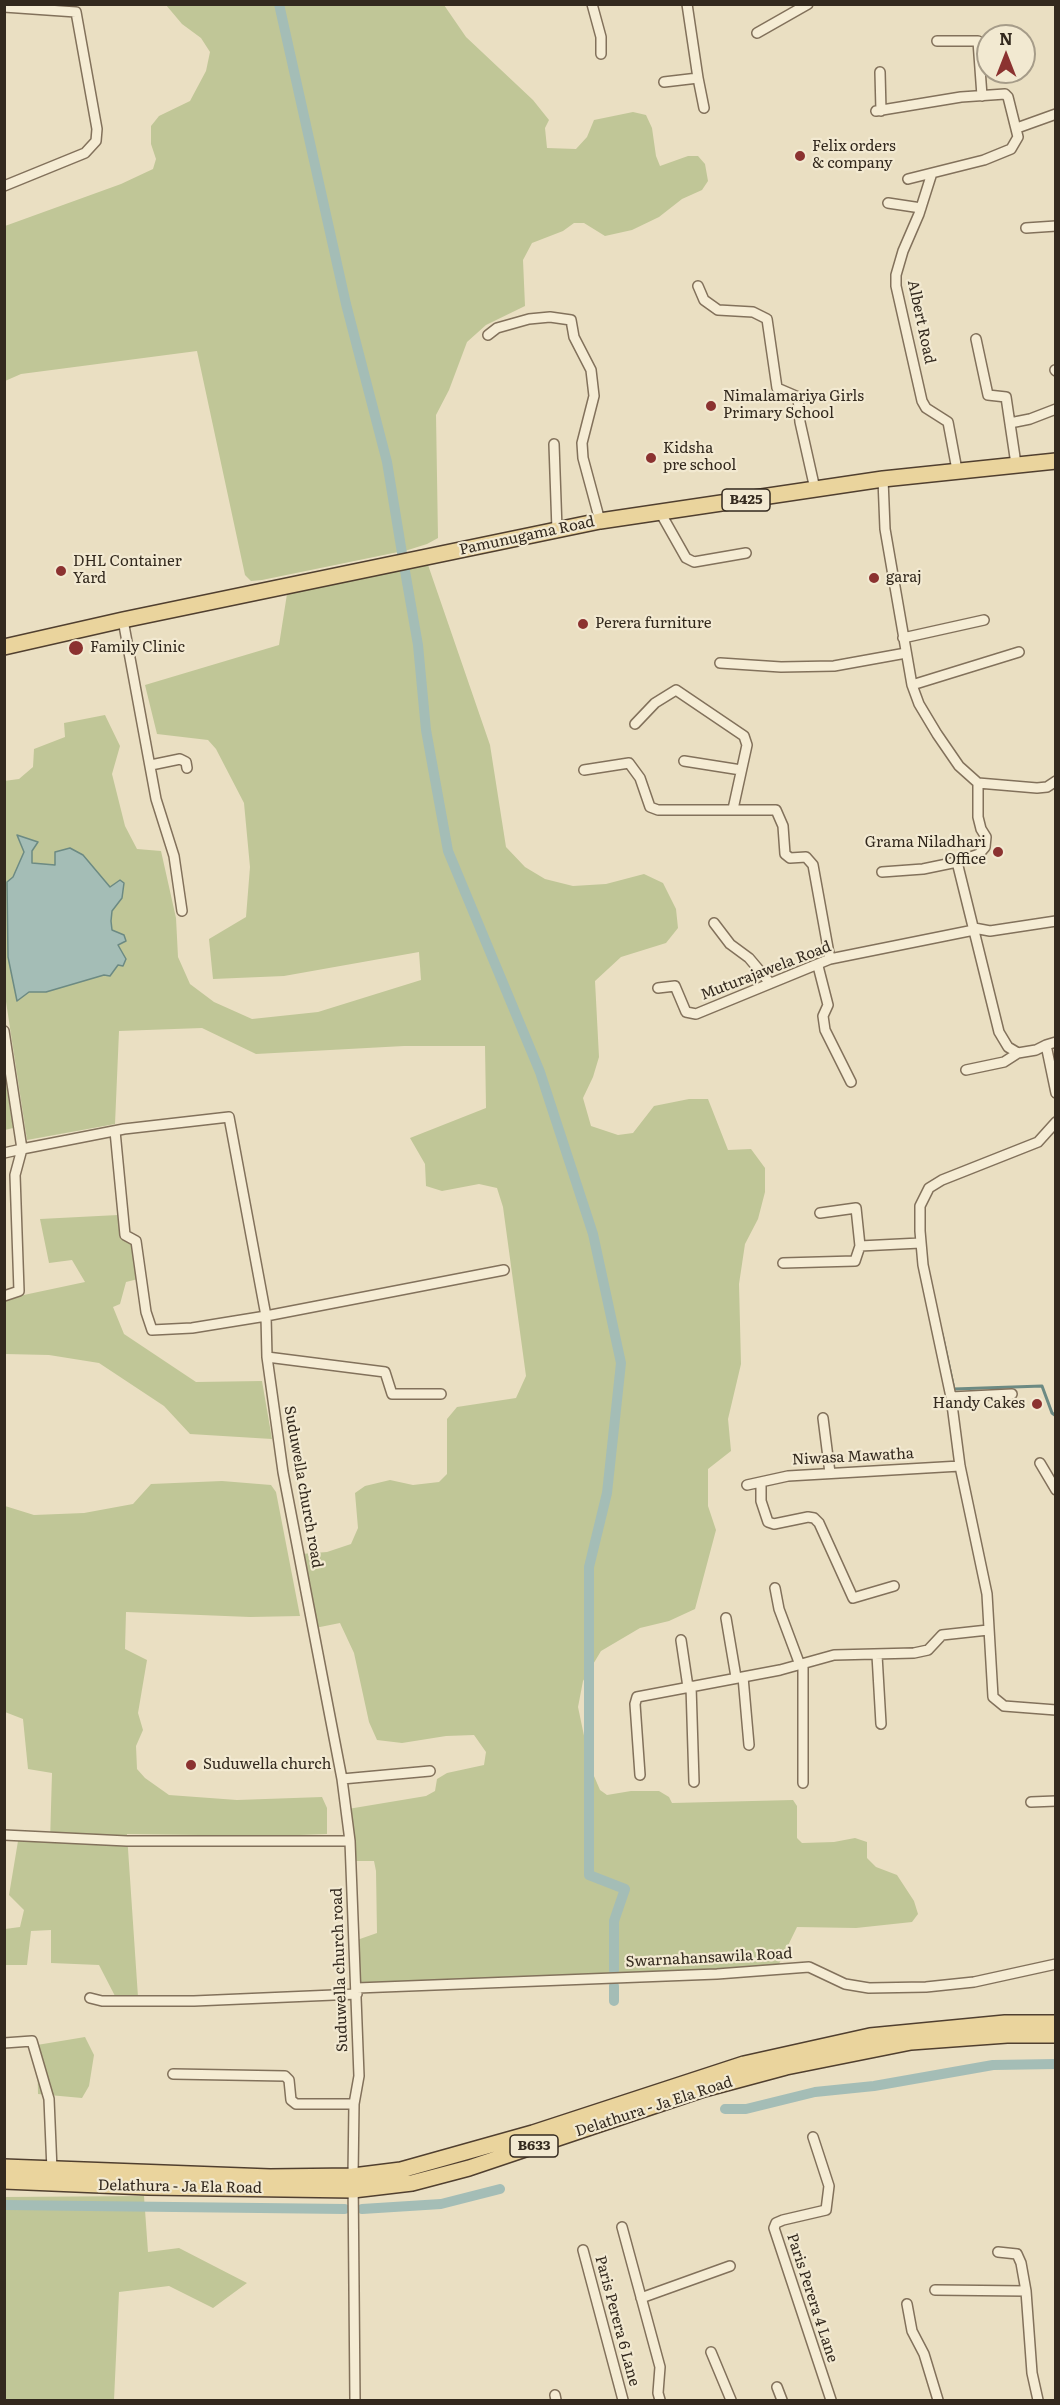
<!DOCTYPE html>
<html>
<head>
<meta charset="utf-8">
<style>
	body { margin:0 }
	#map { position:relative; width:1060px; height:2405px; overflow:hidden; background:#eadfc2; font-family:Literata,serif }
	canvas { display:block }
	.frame { position:absolute; inset:0; border:6px solid #33291e; pointer-events:none }
	.north { position:absolute; left:976px; top:24px; width:60px; height:60px; box-sizing:border-box; background:#f2e9d1; border:2px solid #a69c89; border-radius:50%; rotate:0deg; font-size:16px; font-weight:700; line-height:24px; text-align:center; color:#33291e }
	.north::after { content:''; display:block; margin:auto; width:21px; height:27px; background:#8b3230; clip-path:polygon(50% 0,100% 100%,50% 72%,0 100%) }
</style>
</head>
<body>
<div id="map">
<canvas width="1060" height="2405"></canvas>
<div class="frame"></div>
<div class="north">N</div>
</div>
<script>
const ctx = document.querySelector('canvas').getContext('2d');
ctx.lineJoin = 'round';
function fill(path, color) { ctx.fillStyle = color; ctx.fill(path, 'evenodd'); }
const toPath = rows => new Path2D(rows.map(r => 'M' + r).join(''));
function stroke(path, color, width, dash) { ctx.strokeStyle = color; ctx.lineWidth = width; ctx.lineCap = dash ? 'butt' : 'round'; ctx.setLineDash(dash || []); ctx.stroke(path); }
function write(font, color, halo, rows, align = 'center') {
  ctx.font = font + ' Literata,serif'; ctx.lineWidth = 4.5; ctx.setLineDash([]); ctx.textBaseline = 'middle'; ctx.strokeStyle = halo; ctx.fillStyle = color; for (const [text, x, y, turn = 0] of rows) {
    ctx.save(); ctx.translate(x, y); ctx.rotate((+turn || 0) * Math.PI / 180); ctx.textAlign = isNaN(turn) ? turn : align; if (halo) ctx.strokeText(text, 0, 0); ctx.fillText(text, 0, 0); ctx.restore();
  }
}
fill(toPath([
	[166,5,444,5,466,37,533,100,549,120,545,128,547,148,576,149,587,137,594,120,633,112,646,115,652,128,656,156,660,166,688,156,698,156,705,164,708,181,702,190,682,199,659,217,632,230,605,236,584,223,574,223,563,231,532,243,523,260,525,306,486,325,467,342,449,390,436,415,438,538,427,544,408,550,262,580,251,581,245,575,197,351,21,374,5,381,5,226,121,184,153,169,156,159,151,144,151,126,159,116,190,101,206,71,210,52,201,38,182,24],
	[427,562,490,745,506,847,525,867,545,879,573,886,606,884,644,874,663,883,676,909,678,928,666,943,621,957,595,981,599,1057,593,1077,583,1098,591,1126,618,1135,633,1133,654,1106,689,1099,708,1099,728,1150,751,1149,765,1168,765,1192,758,1219,745,1244,739,1284,741,1364,728,1419,731,1451,708,1469,708,1506,716,1530,695,1609,669,1621,640,1628,601,1651,583,1681,578,1707,591,1769,600,1790,607,1795,631,1791,659,1791,669,1797,672,1803,793,1800,797,1806,797,1838,802,1843,834,1842,855,1838,867,1842,867,1858,876,1867,897,1875,914,1901,918,1914,912,1922,856,1928,797,1927,779,1964,767,1968,359,1983,357,1940,377,1933,376,1871,374,1861,348,1861,342,1810,426,1796,435,1791,437,1779,447,1773,484,1765,486,1752,474,1735,446,1736,402,1743,377,1740,369,1722,354,1653,340,1623,315,1628,301,1554,327,1552,351,1544,358,1528,355,1493,365,1486,390,1480,413,1485,439,1482,447,1474,447,1419,457,1407,516,1398,526,1376,503,1207,497,1188,479,1184,442,1191,426,1186,425,1164,410,1138,486,1108,485,1046,404,1046,256,1054,202,1028,119,1031,115,1124,27,1140,5,995,4,781,19,779,33,767,34,749,65,737,64,723,105,715,120,746,112,774,125,826,137,849,161,851,176,918,178,957,190,984,214,1002,252,1019,318,1012,421,980,419,952,284,976,213,979,209,939,246,917,250,867,244,803,216,749,208,740,157,734,145,685,279,645,287,594],
	[4,1070,13,1128,5,1130,4,1130],
	[118,1215,120,1238,133,1244,138,1279,126,1282,120,1304,113,1307,124,1334,196,1382,262,1381,272,1439,190,1434,164,1406,99,1363,49,1355,5,1354,5,1299,85,1282,72,1260,49,1263,40,1219],
	[222,1481,271,1485,276,1492,300,1616,250,1617,126,1612,125,1649,147,1660,138,1713,143,1730,136,1746,137,1769,145,1778,169,1795,237,1800,322,1797,327,1808,327,1834,272,1836,127,1834,138,1997,115,1996,99,1965,51,1963,51,1930,31,1931,27,1965,5,1965,5,1929,20,1927,24,1910,9,1895,18,1841,50,1842,52,1773,28,1769,23,1719,5,1712,5,1506,34,1515,84,1513,133,1504,151,1484],
	[85,2037,94,2055,89,2086,82,2098,38,2094,37,2045],
	[144,2196,148,2252,179,2248,247,2283,213,2308,169,2286,119,2292,114,2400,5,2400,5,2197]
]), '#c0c697');
const water = toPath([
	[17,835,38,842,32,851,32,863,55,865,55,852,70,848,83,855,110,887,120,880,124,883,122,898,112,911,111,921,112,930,124,935,126,941,118,945,126,959,123,966,118,965,110,976,104,975,46,992,29,992,17,1001,8,957,7,882,13,877,24,852,17,835]
]);
fill(water, '#a4bdb6');
stroke(water, '#6c8a83', 1.5);
stroke(toPath([
	[942,1334,954,1389,1042,1386,1052,1413,1056,1416]
]), '#6c8a83', 3);
stroke(toPath([
	[279,4,346,304,387,462,402,553],
	[405,571,418,645,426,730,448,851,540,1072,593,1234,621,1363,607,1493,589,1567,589,1875,625,1889,614,1921,614,1970],
	[614,1986,614,2001],
	[725,2109,746,2109,815,2092,874,2086,993,2065,1056,2064],
	[4,2205,345,2209],
	[362,2209,441,2204,500,2189]
]), '#a4bdb6', 10);
const street = toPath([
	[592,4,601,37,601,54],
	[4,7,76,12,97,129,96,141,85,153,4,186],
	[757,33,808,4],
	[937,41,978,41,982,96],
	[880,72,881,111],
	[698,78,704,108],
	[664,82,698,78,687,4],
	[876,111,961,97,1005,94,1008,97,1018,137,1011,149,984,160,908,179],
	[1017,128,1056,114],
	[932,173,919,214,903,251,896,275,896,286,922,401,926,408,948,422,957,470],
	[888,203,921,208],
	[1026,228,1056,226],
	[698,286,704,300,718,310,753,312,767,319,777,388,798,397,800,422,815,489],
	[488,335,497,328,529,319,550,317,571,320,574,337,591,370,594,396,582,443,583,458,600,521],
	[976,339,988,395,1006,397,1016,464],
	[1055,370,1056,371],
	[1010,423,1030,419,1056,409],
	[554,444,557,530],
	[883,479,885,529,912,685,919,704,937,734,959,766,978,783,978,817,981,829,986,837,985,847,979,854,957,862,999,1032,1008,1047,1018,1053,1036,1050,1046,1045],
	[660,512,686,558,694,562,746,553],
	[123,620,156,799,174,856,182,911],
	[903,638,984,620],
	[720,663,781,667,834,666,906,653],
	[912,685,1019,652],
	[635,724,655,703,676,690,744,736,747,745,733,809],
	[684,761,741,770],
	[151,765,180,759,186,762,187,768],
	[584,770,629,763,640,778,650,807,658,810,776,810,783,826,785,854,790,858,806,857,813,865,830,959],
	[978,783,1037,788,1047,787,1056,781],
	[882,872,923,869,957,862],
	[714,923,730,944,749,958,770,983],
	[974,928,990,931,1056,921],
	[818,966,828,1005,823,1016,825,1030,851,1082],
	[658,988,675,986,686,1012,696,1014,830,959,974,930],
	[4,1031,22,1149,124,1129,229,1117,266,1316,267,1357,283,1472,342,1779,350,1841,359,2076,354,2104,353,2176,355,2400],
	[1056,1042,1046,1045,1056,1093],
	[966,1070,1004,1062,1018,1053],
	[1056,1122,1038,1142,942,1180,929,1188,920,1206,920,1231,923,1265,951,1397,960,1466,987,1594,993,1697,1004,1706,1056,1710],
	[115,1131,125,1235,136,1241,146,1312,152,1330,192,1328,266,1316,504,1270],
	[4,1153,22,1149,15,1175,19,1291,4,1296],
	[860,1246,920,1243],
	[783,1263,855,1261,860,1246,856,1208,820,1213],
	[267,1357,385,1372,392,1394,441,1394],
	[951,1397,1012,1394],
	[823,1418,830,1473],
	[1040,1463,1056,1490],
	[761,1482,761,1501,768,1522,774,1524,808,1517,814,1518,819,1523,853,1598,894,1586],
	[747,1485,788,1476,960,1466],
	[775,1588,779,1609,800,1665],
	[726,1618,736,1677],
	[681,1640,688,1687],
	[877,1655,881,1724],
	[803,1664,803,1783],
	[743,1677,749,1745],
	[691,1686,694,1782],
	[640,1775,635,1704,637,1697,780,1670,834,1655,914,1653,928,1650,942,1635,988,1630],
	[342,1779,430,1771],
	[1031,1802,1056,1801],
	[4,1835,127,1841,350,1841],
	[357,1988,717,1974,809,1967,845,1984,869,1988,926,1987,974,1982,1056,1964],
	[90,1998,102,2001,194,2001,357,1994],
	[4,2043,32,2041,49,2099,52,2170],
	[173,2074,285,2076,289,2080,291,2100,296,2104,354,2104],
	[813,2137,829,2186,826,2210,783,2220,776,2223,774,2228,831,2400],
	[622,2227,660,2367,658,2393,660,2400],
	[583,2250,623,2400],
	[998,2252,1017,2254,1021,2263,1026,2291,1032,2373,1038,2400],
	[935,2290,1026,2291],
	[641,2298,730,2266],
	[907,2304,912,2331,924,2354,938,2400],
	[711,2352,731,2400],
	[777,2387,782,2400],
	[555,2395,556,2400]
]);
const primary = toPath([
	[4,647,123,620,600,521,883,479,1056,461],
	[4,2167,270,2177,353,2176,401,2170,533,2133,744,2064,870,2036,1005,2023,1056,2023],
	[4,2181,148,2187,353,2190,412,2183,469,2168,704,2089,786,2067,911,2042,1007,2035,1056,2035]
]);
stroke(street, '#82715b', 12);
stroke(primary, '#503f2f', 18);
stroke(street, '#f5ecd4', 9);
stroke(primary, '#ead49d', 15);
for (const [x, y, r, color] of [
	[800,156,6,"#8b3230"],
	[711,406,6,"#8b3230"],
	[651,458,6,"#8b3230"],
	[61,571,6,"#8b3230"],
	[874,578,6,"#8b3230"],
	[583,624,6,"#8b3230"],
	[76,648,8,"#8b3230"],
	[998,852,6,"#8b3230"],
	[1037,1404,6,"#8b3230"],
	[191,1765,6,"#8b3230"]
]) { const dot = new Path2D(); dot.arc(x, y, r, 0, 2 * Math.PI); ctx.fillStyle = color; ctx.fill(dot); stroke(dot, '#f2e9d1', 2); }
for (const [x, y, w] of [
	[746,500,48],
	[534,2146,48]
]) { const box = new Path2D(); box.roundRect(x - w / 2, y - 11, w, 22, 4.5); ctx.fillStyle = '#f2e9d1'; ctx.fill(box); stroke(box, '#33291e', 1.5); }
write('bold 14px', '#33291e', null, [
	["B425",746,500],
	["B633",534,2146]
]);
write('15px', '#33291e', '#f2e9d1', [
	["Felix orders",812,147],
	["& company",812,164],
	["Nimalamariya Girls",723,397],
	["Primary School",723,414],
	["Kidsha",663,449],
	["pre school",663,466],
	["DHL Container",73,562],
	["Yard",73,579],
	["garaj",886,578],
	["Perera furniture",595,624],
	["Family Clinic",90,648],
	["Grama Niladhari",986,843,"right"],
	["Office",986,860,"right"],
	["Handy Cakes",1025,1404,"right"],
	["Suduwella church",203,1765]
], 'left');
write('15px', '#33291e', '#f2e9d1', [
	["Albert Road",921,322,78],
	["Pamunugama Road",527,536,-12],
	["Muturajawela Road",766,971,-21],
	["Niwasa Mawatha",853,1457,-3],
	["Suduwella church road",303,1487,80],
	["Swarnahansawila Road",709,1958,-3],
	["Suduwella church road",340,1970,-92],
	["Delathura - Ja Ela Road",654,2107,-18],
	["Delathura - Ja Ela Road",180,2187,1],
	["Paris Perera 4 Lane",812,2298,72],
	["Paris Perera 6 Lane",617,2321,75]
]);
</script>
</body>
</html>
